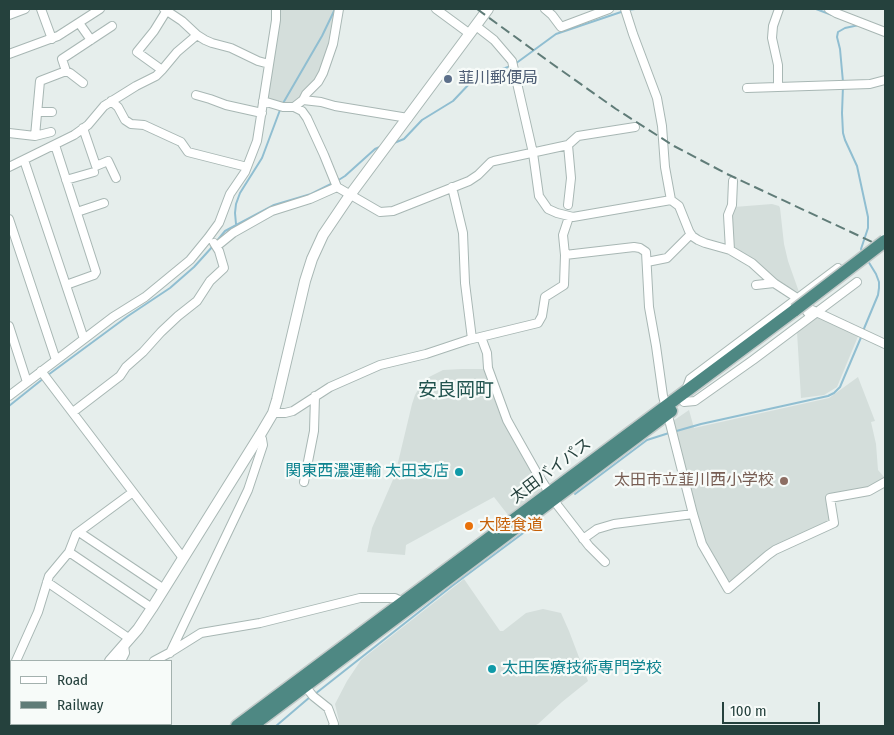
<!DOCTYPE html>
<html>
<head>
<meta charset="utf-8">
<style>
	body { margin:0 }
	#map { position:relative; width:894px; height:735px; overflow:hidden; background:#e6eeec; font-family:"Fira Sans Condensed",sans-serif }
	canvas { display:block }
	.frame { position:absolute; inset:0; border:10px solid #25413d; pointer-events:none }
	.legend { position:absolute; left:10px; top:660px; width:162px; height:65px; box-sizing:border-box; background:#f7fbf9; border:1px solid #a3b1ae; margin:0; padding:6px 9px; list-style:none; font-size:15px; color:#25413d }
	.legend li { display:flex; align-items:center; gap:10px; height:25px }
	.legend b { width:25px; border:1px solid #a3b1ae }
	.scale { position:absolute; left:722px; top:702px; width:98px; height:22px; box-sizing:border-box; border:2px solid #25413d; border-top:0; padding-left:6px; font-size:15px; line-height:18px; white-space:nowrap; color:#25413d; -webkit-text-stroke:4px #f7fbf9; paint-order:stroke }
</style>
</head>
<body>
<div id="map">
<canvas width="894" height="735"></canvas>
<div class="frame"></div>
<ul class="legend">
<li><b style="height:6px;background:#fff"></b>Road</li>
<li><b style="height:6px;background:#607c78"></b>Railway</li>
</ul>
<div class="scale">100 m</div>
</div>
<script>
const ctx = document.querySelector('canvas').getContext('2d');
ctx.lineJoin = 'round';
function fill(path, color) { ctx.fillStyle = color; ctx.fill(path, 'evenodd'); }
const toPath = rows => new Path2D(rows.map(r => 'M' + r).join(''));
function stroke(path, color, width, dash) { ctx.strokeStyle = color; ctx.lineWidth = width; ctx.lineCap = dash ? 'butt' : 'round'; ctx.setLineDash(dash || []); ctx.stroke(path); }
function write(font, color, halo, rows, align = 'center') {
  ctx.font = font + ' "Fira Sans Condensed","Noto Sans JP",sans-serif'; ctx.lineWidth = 4.5; ctx.setLineDash([]); ctx.textBaseline = 'middle'; ctx.strokeStyle = halo; ctx.fillStyle = color; for (const [text, x, y, turn = 0] of rows) {
    ctx.save(); ctx.translate(x, y); ctx.rotate((+turn || 0) * Math.PI / 180); ctx.textAlign = isNaN(turn) ? turn : align; if (halo) ctx.strokeText(text, 0, 0); ctx.fillText(text, 0, 0); ctx.restore();
  }
}
fill(toPath([
	[280,9,337,9,332,43,316,83,291,106,271,101,268,98],
	[772,204,779,206,780,208,784,244,788,261,799,292,798,292,779,283,751,258,733,247,731,223,734,207],
	[816,316,859,334,837,387,824,395,801,398,797,332],
	[462,369,486,369,507,429,542,489,508,515,494,497,406,545,405,555,367,552,372,528,395,475,412,404,415,395,422,383,429,377,443,370],
	[858,377,875,421,871,422,876,444,878,470,885,478,868,488,827,495,830,521,765,552,732,581,727,580,706,544,696,513,673,421,689,410,694,428,829,398],
	[464,579,500,631,503,631,526,613,543,609,561,613,569,631,588,681,562,702,538,724,534,726,338,726,339,721,335,704,347,681,361,660]
]), '#d4dedb');
stroke(toPath([
	[816,9,832,15],
	[628,10,635,9],
	[515,64,556,34,624,11],
	[843,82,840,49,837,37,838,32,845,28,859,25],
	[843,86,842,113,843,133,845,140,857,166,868,217,868,228,861,249,863,253],
	[282,105,322,36,335,9],
	[394,143,404,139,422,120,453,101,472,81,482,76,511,66],
	[337,181,345,176,375,149,382,146],
	[236,224,235,213,236,204,240,193,262,158,280,110],
	[216,242,225,231,274,205,311,194,333,183],
	[863,331,878,295,879,288,879,282,876,274,868,261],
	[48,375,128,316,170,288,194,267,213,246],
	[9,406,44,378],
	[673,432,701,424,828,396,834,393,840,387,862,335],
	[575,494,647,440,669,433],
	[315,694,452,586,542,519],
	[276,726,310,697]
]), '#90bed1', 2);
const minor = toPath([
	[41,9,52,39],
	[164,9,182,21,197,35,205,40,212,43,231,48,258,61,269,64],
	[436,9,470,34],
	[545,9,552,15,561,27,609,9],
	[625,9,633,34,657,98,662,126,665,167,671,200,679,206,689,231,692,236,698,240,705,243,730,250,752,263,774,283,794,296,809,314,815,312],
	[829,9,836,13,885,32],
	[9,15,25,9],
	[79,23,91,40],
	[476,26,494,40,512,61,533,153,539,196,548,209,557,213,573,217,671,200],
	[9,54,58,36,100,9],
	[162,70,137,52,154,31,167,10],
	[66,71,70,73,83,83],
	[778,86,778,65,772,38,773,26,779,9],
	[747,88,870,84,885,80],
	[196,95,210,99,226,105,262,113],
	[303,100,321,102,335,106,408,118],
	[111,101,118,107,125,120,131,124,144,125,181,142,188,152,247,167],
	[263,101,283,107,294,107,303,100,306,94,318,82,323,73,333,44,339,9],
	[294,107,302,111,307,118,324,155,337,187],
	[37,112,52,112],
	[83,128,96,166,108,161,116,178],
	[9,133,35,136,51,132],
	[35,136,40,81,66,71,62,59,112,26],
	[55,145,96,272,94,275,91,276,66,285],
	[568,145,578,136,635,127],
	[24,160,84,339],
	[9,167,74,135,88,125,104,106,136,86,156,76,162,70,177,52,197,35],
	[66,180,94,172],
	[452,187,463,233,465,283,472,339],
	[77,212,104,203],
	[9,219,56,360],
	[217,246,233,233,272,211,310,199,337,187,380,212,393,211,469,181,478,175,491,162,494,161,568,145,571,178,568,205],
	[730,250,728,215,732,205,733,181],
	[565,255,634,247,640,248,646,252,649,307,656,346,663,396,693,514,702,544,728,589,768,555,775,550,834,523,830,498,869,491,885,482],
	[647,262,667,258,691,234],
	[756,285,774,283],
	[812,310,885,344],
	[9,326,27,382],
	[481,337,487,353,488,368,507,420,512,429,538,475,558,506,589,546,605,562],
	[41,371,183,558],
	[686,390,690,379,838,268],
	[9,396,113,317,145,297,190,260,208,238,219,223,230,194,245,172,257,141,276,20,276,9],
	[684,402,695,401,753,360,857,282],
	[73,412,120,376,126,367,143,352,161,332,178,316,197,301,210,281,224,268,219,251,214,243],
	[273,413,285,413,293,411,330,387,380,365,426,354,468,340,538,323,542,316,545,297,564,285,565,255,563,235,569,217],
	[304,482,314,431,315,396],
	[79,532,164,589],
	[583,539,597,529,614,524,693,514],
	[69,552,152,608],
	[47,582,130,639],
	[170,653,248,490,263,445,262,439,260,435],
	[16,661,38,612,49,576,69,552,76,534,133,492],
	[121,661,125,653,124,645],
	[154,661,169,653,201,633,260,623,360,598,395,598,403,602],
	[9,679,11,675],
	[305,686,313,696,328,708,334,724,333,726],
	[74,726,77,724],
	[134,726,135,724]
]);
const tertiary = toPath([
	[110,661,138,629,152,608,260,435,273,413,277,400,305,281,312,259,323,235,350,195,488,9]
]);
const trunk = toPath([
	[9,694,11,696],
	[37,724,39,726],
	[237,726,795,310],
	[252,726,671,411]
]);
stroke(minor, '#a8b7b4', 10);
stroke(tertiary, '#a8b7b4', 12);
stroke(trunk, '#c2cac9', 15);
stroke(minor, '#fff', 8);
stroke(tertiary, '#fff', 10);
stroke(trunk, '#4e8883', 12);
stroke(toPath([
	[477,9,551,63,616,109,674,146,727,174,885,248]
]), '#607c78', 2, [10, 5]);
const trunkBridge = toPath([
	[795,310,885,241]
]);
stroke(trunkBridge, '#c2cac9', 15, []);
stroke(trunkBridge, '#4e8883', 12);
for (const [x, y, r, color] of [
	[448,79,5,"#5c6f8a"],
	[459,472,5,"#0f9aa8"],
	[784,481,5,"#8d6e63"],
	[469,526,5,"#e8710a"],
	[492,669,5,"#0f9aa8"]
]) { const dot = new Path2D(); dot.arc(x, y, r, 0, 2 * Math.PI); ctx.fillStyle = color; ctx.fill(dot); stroke(dot, '#f7fbf9', 2); }
write('16px', '#4e5e75', '#f7fbf9', [
	["韮川郵便局",458,79]
], 'left');
write('16px', '#25413d', '#f7fbf9', [
	["太田バイパス",551,471,-37]
]);
write('16px', '#0d838f', '#f7fbf9', [
	["関東西濃運輸 太田支店",449,472],
	["太田医療技術専門学校",502,669,"left"]
], 'right');
write('16px', '#785e54', '#f7fbf9', [
	["太田市立韮川西小学校",774,481]
], 'right');
write('16px', '#c56008', '#f7fbf9', [
	["大陸食道",479,526]
], 'left');
write('19px', '#21534e', '#f7fbf9', [
	["安良岡町",456,391]
]);
</script>
</body>
</html>
